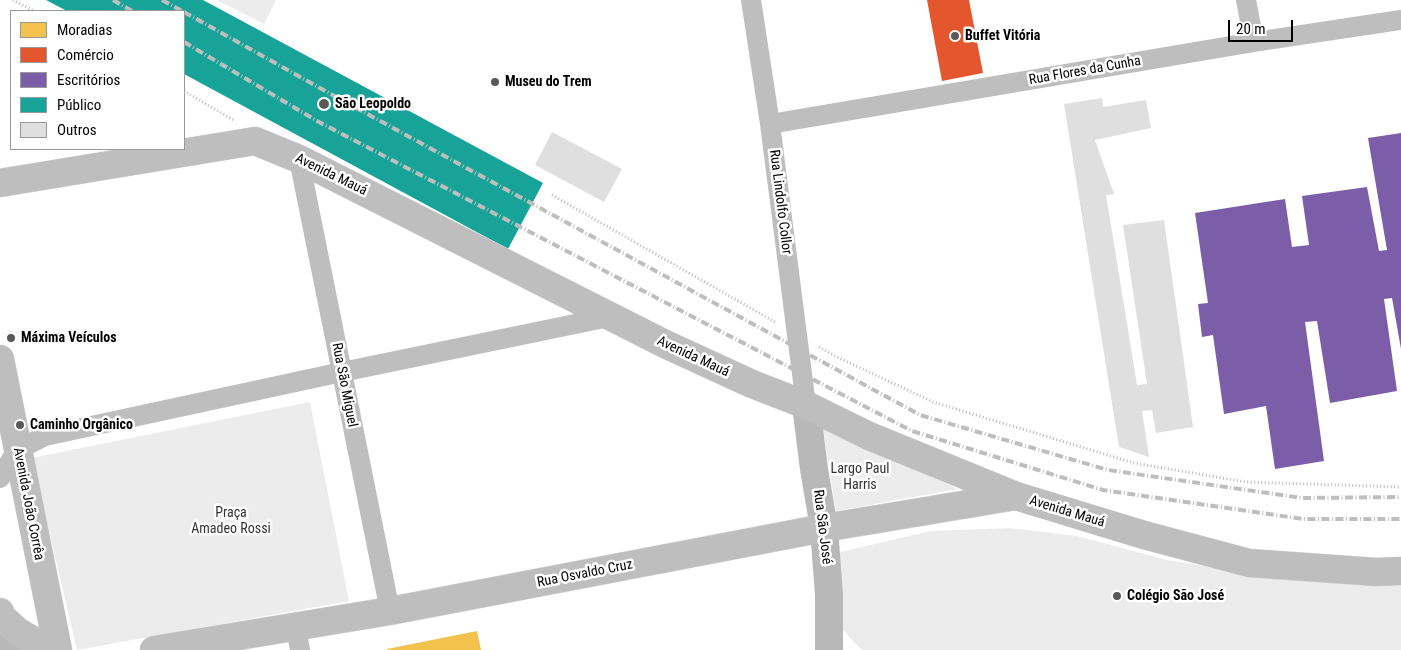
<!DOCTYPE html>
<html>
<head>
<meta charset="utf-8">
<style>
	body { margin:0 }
	#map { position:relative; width:1401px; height:650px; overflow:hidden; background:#fff; font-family:"Roboto Condensed",sans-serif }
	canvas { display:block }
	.legend { position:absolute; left:10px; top:10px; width:175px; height:140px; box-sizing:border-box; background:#fff; border:1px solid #999; margin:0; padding:6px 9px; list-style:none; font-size:15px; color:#000 }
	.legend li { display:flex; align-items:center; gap:10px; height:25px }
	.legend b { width:25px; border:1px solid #999 }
	.scale { position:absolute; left:1228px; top:20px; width:65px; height:22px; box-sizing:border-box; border:2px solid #000; border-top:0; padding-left:6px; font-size:15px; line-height:18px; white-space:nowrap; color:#000; -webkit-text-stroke:4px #fff; paint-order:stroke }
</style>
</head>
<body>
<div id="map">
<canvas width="1401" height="650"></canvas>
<ul class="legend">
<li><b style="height:14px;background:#f2c14e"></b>Moradias</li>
<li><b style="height:14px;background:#e4572e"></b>Comércio</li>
<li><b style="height:14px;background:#7b5ea7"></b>Escritórios</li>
<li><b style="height:14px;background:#17a398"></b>Público</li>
<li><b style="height:14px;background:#dfdfdf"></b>Outros</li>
</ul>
<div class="scale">20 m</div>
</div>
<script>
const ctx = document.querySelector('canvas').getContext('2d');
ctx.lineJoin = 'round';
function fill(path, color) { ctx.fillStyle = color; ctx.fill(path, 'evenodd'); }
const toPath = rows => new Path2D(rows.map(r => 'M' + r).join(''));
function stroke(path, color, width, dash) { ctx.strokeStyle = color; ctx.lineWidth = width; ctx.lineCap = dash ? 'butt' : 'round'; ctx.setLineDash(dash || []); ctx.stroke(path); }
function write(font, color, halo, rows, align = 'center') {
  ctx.font = font + ' "Roboto Condensed",sans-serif'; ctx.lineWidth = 5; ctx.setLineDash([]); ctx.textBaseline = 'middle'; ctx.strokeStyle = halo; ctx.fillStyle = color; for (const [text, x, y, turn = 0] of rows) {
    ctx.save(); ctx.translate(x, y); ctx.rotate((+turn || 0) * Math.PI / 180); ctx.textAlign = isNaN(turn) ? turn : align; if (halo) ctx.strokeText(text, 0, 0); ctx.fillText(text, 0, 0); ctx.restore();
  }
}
fill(toPath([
	[217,0,276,0,264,24],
	[310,402,349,601,77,650,32,458],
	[823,428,958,489,836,511],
	[1010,528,1077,536,1167,560,1242,572,1401,577,1401,650,862,650,851,639,831,614,836,553,931,531]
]), '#ececec');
fill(toPath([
	[477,631,481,650,387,650,387,649]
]), '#f2c14e');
fill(toPath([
	[927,0,969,0,983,73,942,81]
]), '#e4572e');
fill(toPath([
	[1401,133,1401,349,1392,298,1384,299,1397,391,1330,403,1317,321,1305,322,1324,461,1275,469,1266,406,1224,414,1213,335,1202,337,1198,304,1208,303,1195,213,1285,199,1292,247,1309,245,1302,196,1367,187,1379,251,1387,250,1368,138]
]), '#7b5ea7');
fill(toPath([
	[46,0,203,0,543,183,508,249,184,74,184,11,67,11]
]), '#17a398');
fill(toPath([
	[1102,98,1103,107,1146,100,1151,128,1095,140,1114,194,1106,195,1137,385,1147,384,1123,225,1164,220,1193,427,1156,433,1152,410,1142,411,1149,457,1119,447,1064,104],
	[552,132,622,169,604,202,535,165]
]), '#dfdfdf');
const primary = toPath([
	[0,183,255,141,299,159,665,344,752,384,806,405,869,436,1016,496,1144,535,1249,563,1376,572,1401,571],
	[0,359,58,650],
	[0,612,1,616,17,631,49,650],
	[154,650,390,611,824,528,1016,496]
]);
stroke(primary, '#dbdbdb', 29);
stroke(toPath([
	[13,0,34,11],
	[184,91,235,121],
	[552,195,775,322],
	[819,347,837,357,933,402,1134,463,1246,482,1401,487]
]), '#b9b9b9', 3, [1, 2.5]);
stroke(toPath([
	[751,0,770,124,806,405],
	[1246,0,1254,42],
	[770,124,1254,42,1401,20],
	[299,159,390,611],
	[0,478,17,450,45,436,342,372,609,317],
	[296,627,300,650]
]), '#bebebe', 20);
stroke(toPath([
	[806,405,814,469,824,528,829,595,829,650],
	[1,616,8,650]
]), '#b8b8b8', 28);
stroke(primary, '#bebebe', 28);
stroke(toPath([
	[113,0,132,11],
	[162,0,182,11],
	[184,12,327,92,920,415,1108,470,1302,498,1401,497],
	[184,42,317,121,912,431,1103,490,1303,519,1401,519]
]), '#bebebe', 4, [8, 2.5, 1, 2.5]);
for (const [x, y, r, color] of [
	[955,36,5,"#595959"],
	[495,82,5,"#595959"],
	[324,104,6,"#595959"],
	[11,338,5,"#595959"],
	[20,425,5,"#595959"],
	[1117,596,5,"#595959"]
]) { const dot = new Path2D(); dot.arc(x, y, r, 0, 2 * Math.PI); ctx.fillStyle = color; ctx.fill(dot); stroke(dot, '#fff', 2); }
write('bold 14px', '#000', '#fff', [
	["Buffet Vitória",965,36],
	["Museu do Trem",505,82],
	["São Leopoldo",335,104],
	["Máxima Veículos",21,338],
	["Caminho Orgânico",30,425],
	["Colégio São José",1127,596]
], 'left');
write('14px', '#000', '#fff', [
	["Rua Flores da Cunha",1085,71,-10],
	["Avenida Mauá",331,175,26],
	["Rua Lindolfo Collor",780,202,83],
	["Avenida Mauá",693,357,25],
	["Rua São Miguel",344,385,79],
	["Avenida João Corrêa",28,504,79],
	["Avenida Mauá",1067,512,17],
	["Rua São José",822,527,83],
	["Rua Osvaldo Cruz",585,574,-11]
]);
write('14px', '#333', '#fff', [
	["Largo Paul",860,469],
	["Harris",860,485],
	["Praça",231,513],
	["Amadeo Rossi",231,529]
]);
</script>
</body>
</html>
